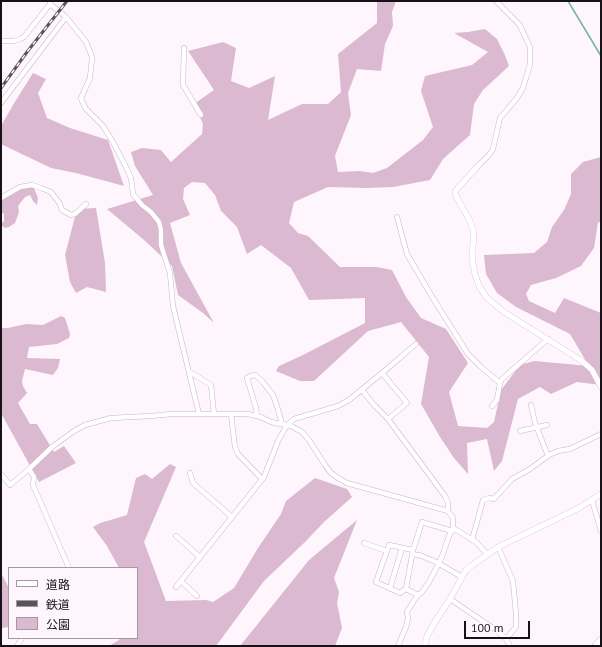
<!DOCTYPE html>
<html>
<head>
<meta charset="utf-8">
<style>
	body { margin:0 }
	#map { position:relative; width:602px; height:647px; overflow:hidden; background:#fef6fc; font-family:"PT Sans","Noto Sans JP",sans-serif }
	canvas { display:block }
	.frame { position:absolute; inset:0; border:2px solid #181116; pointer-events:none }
	.legend { position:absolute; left:8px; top:567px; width:130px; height:72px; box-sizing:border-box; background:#fef6fc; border:1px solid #a29aa0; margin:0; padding:5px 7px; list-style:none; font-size:12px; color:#181116 }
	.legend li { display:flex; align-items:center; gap:8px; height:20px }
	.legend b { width:20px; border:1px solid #a29aa0 }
	.scale { position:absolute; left:464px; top:621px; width:66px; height:18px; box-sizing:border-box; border:2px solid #181116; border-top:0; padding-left:5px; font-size:12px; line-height:14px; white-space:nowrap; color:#181116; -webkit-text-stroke:3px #fef6fc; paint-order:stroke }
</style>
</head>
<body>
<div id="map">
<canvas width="602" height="647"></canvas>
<div class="frame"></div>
<ul class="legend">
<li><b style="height:5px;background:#fff"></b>道路</li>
<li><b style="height:5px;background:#5b5359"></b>鉄道</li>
<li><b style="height:11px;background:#dab9d1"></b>公園</li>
</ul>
<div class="scale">100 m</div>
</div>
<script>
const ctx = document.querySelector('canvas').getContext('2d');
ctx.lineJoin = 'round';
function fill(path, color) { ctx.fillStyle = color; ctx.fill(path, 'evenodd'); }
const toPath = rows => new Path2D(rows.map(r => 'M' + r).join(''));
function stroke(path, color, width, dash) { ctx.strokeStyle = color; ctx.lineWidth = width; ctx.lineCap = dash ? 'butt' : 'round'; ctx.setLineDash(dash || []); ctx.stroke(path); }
fill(toPath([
	[377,1,396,1,392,12,393,26,385,44,381,71,357,69,348,93,351,115,335,156,338,172,360,171,373,173,387,168,423,140,433,127,421,91,425,76,472,65,488,52,454,33,468,32,485,29,497,39,504,53,509,66,483,90,474,104,470,135,443,159,430,180,393,187,366,188,328,187,294,202,289,223,298,233,308,236,340,267,377,267,392,270,406,297,421,318,446,329,468,363,449,392,458,426,487,428,494,422,501,390,520,365,534,361,589,366,570,334,516,307,497,293,486,274,484,255,534,253,547,242,552,227,564,210,571,194,571,174,583,162,601,157,601,223,598,222,594,248,581,266,556,278,531,285,526,294,529,301,555,313,564,298,601,313,601,385,577,382,551,394,540,387,518,399,502,461,494,471,487,439,467,443,468,474,454,458,440,437,421,404,429,357,401,322,368,331,314,381,300,381,276,371,279,366,303,355,365,323,365,298,309,300,291,268,261,245,247,254,237,227,221,211,215,195,205,183,192,182,184,188,183,199,190,215,170,223,181,263,214,323,203,313,178,295,172,266,144,240,107,209,153,195,135,166,131,152,142,148,161,150,171,162,202,134,203,124,194,104,214,90,188,51,223,42,236,48,231,81,249,88,275,76,268,120,302,104,328,104,341,92,338,54,377,23],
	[33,73,46,79,38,93,47,118,70,128,108,140,124,186,76,173,51,168,1,144,1,126,13,105],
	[29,186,34,188,38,198,37,205,33,201,30,195,25,197,18,206,19,212,15,223,9,227,5,228,2,226,1,224,4,221,4,213,1,214,1,200,17,189],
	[96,208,105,263,106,292,87,287,76,293,70,282,65,255,77,209],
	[61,316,65,318,70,334,69,338,57,344,29,347,27,358,60,359,58,368,53,375,25,369,22,381,23,386,27,393,18,403,30,424,37,424,54,452,64,446,76,463,39,482,1,413,1,328,8,328,26,324,43,325],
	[170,464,176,467,144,542,166,601,206,600,213,602,234,588,258,548,281,514,286,501,315,478,347,489,352,497,324,522,305,542,264,581,216,646,109,646,119,640,120,638,137,638,137,568,119,568,107,546,93,527,100,523,114,519,127,515,136,478,145,474,152,479],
	[357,520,334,578,339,592,337,603,342,628,335,646,240,646,309,560],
	[1,573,9,588,9,627,1,628]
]), '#dab9d1');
stroke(toPath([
	[568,1,601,56]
]), '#70b6a0', 1.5);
const minor = toPath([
	[50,1,50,4,66,17,86,42,91,54,92,58,90,78,81,98,82,101,86,109,103,126,113,142,127,169,131,178,133,194,142,205,151,212,159,222,161,230,161,245,170,273,173,306,199,414],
	[1,41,14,41,20,39,24,37,50,4],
	[184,48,183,85,201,115],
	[1,103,66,17],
	[478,166,489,155,493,149,500,118,517,98,523,88,530,64,530,47,522,30,519,24,496,1],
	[1,198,20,187,32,185,41,188,51,192,60,204,62,210,71,215,75,214,86,204],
	[397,217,407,254,431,295,468,354,481,367,500,383],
	[190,372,211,385,214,414],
	[382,373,407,403,388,419],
	[362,390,374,405,388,419,445,496,448,503,448,511],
	[531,405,535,423,548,456],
	[492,406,497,400,500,383,502,379,548,339],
	[231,414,235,447,238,454,262,479],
	[257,416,256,408,247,378,250,376,255,375,262,381,273,395,277,406,282,424],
	[520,431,547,425],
	[29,469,34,477,33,485,69,568],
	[190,473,193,483,232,517],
	[1,474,10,485,29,469,52,447,74,431,85,425,111,418,151,416,172,414,248,414,261,417,271,422,291,426,302,432,309,440,325,465,331,473,338,478,347,483,448,511,453,518,453,528,449,536,443,554,439,563,429,582,422,592,418,595,413,602,407,612,408,619,406,627,398,646],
	[592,500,601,531],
	[453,528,476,542,487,554],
	[176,536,200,557],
	[472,540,483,500,489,498,494,499,512,479,530,469,549,455,558,451,570,449,601,434],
	[364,543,387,551],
	[498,547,513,581,516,614,516,627,506,639],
	[413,550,389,545,376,582,400,593,404,590,406,589,413,550,422,522,452,531],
	[413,554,422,556,436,562,462,577],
	[181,581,197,596],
	[176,587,264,477,278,441,287,425,294,419,338,406,349,400,382,373,416,344],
	[390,588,402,548],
	[406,589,418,595],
	[450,599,496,630,506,639,510,646],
	[17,646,22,638]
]);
const tertiary = toPath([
	[478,166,457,189,455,192,457,198,469,219,473,229,474,239,472,251,473,264,475,274,479,286,487,298,504,312,582,361,592,370,601,387],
	[425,646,427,636,435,622,450,599,466,570,471,566,498,547,579,508,601,494]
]);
const trunk = toPath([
	[596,646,601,640]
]);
stroke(minor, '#cab5c4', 5.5);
stroke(tertiary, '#cab5c4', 6);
stroke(trunk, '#cab5c4', 8);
stroke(minor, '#fff', 4.5);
stroke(tertiary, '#fff', 5.5);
stroke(trunk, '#fff', 7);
const rail = toPath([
	[1,88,27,52,67,1]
]);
stroke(rail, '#5b5359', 3);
stroke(rail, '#fef6fc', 1.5, [4.5]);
</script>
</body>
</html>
